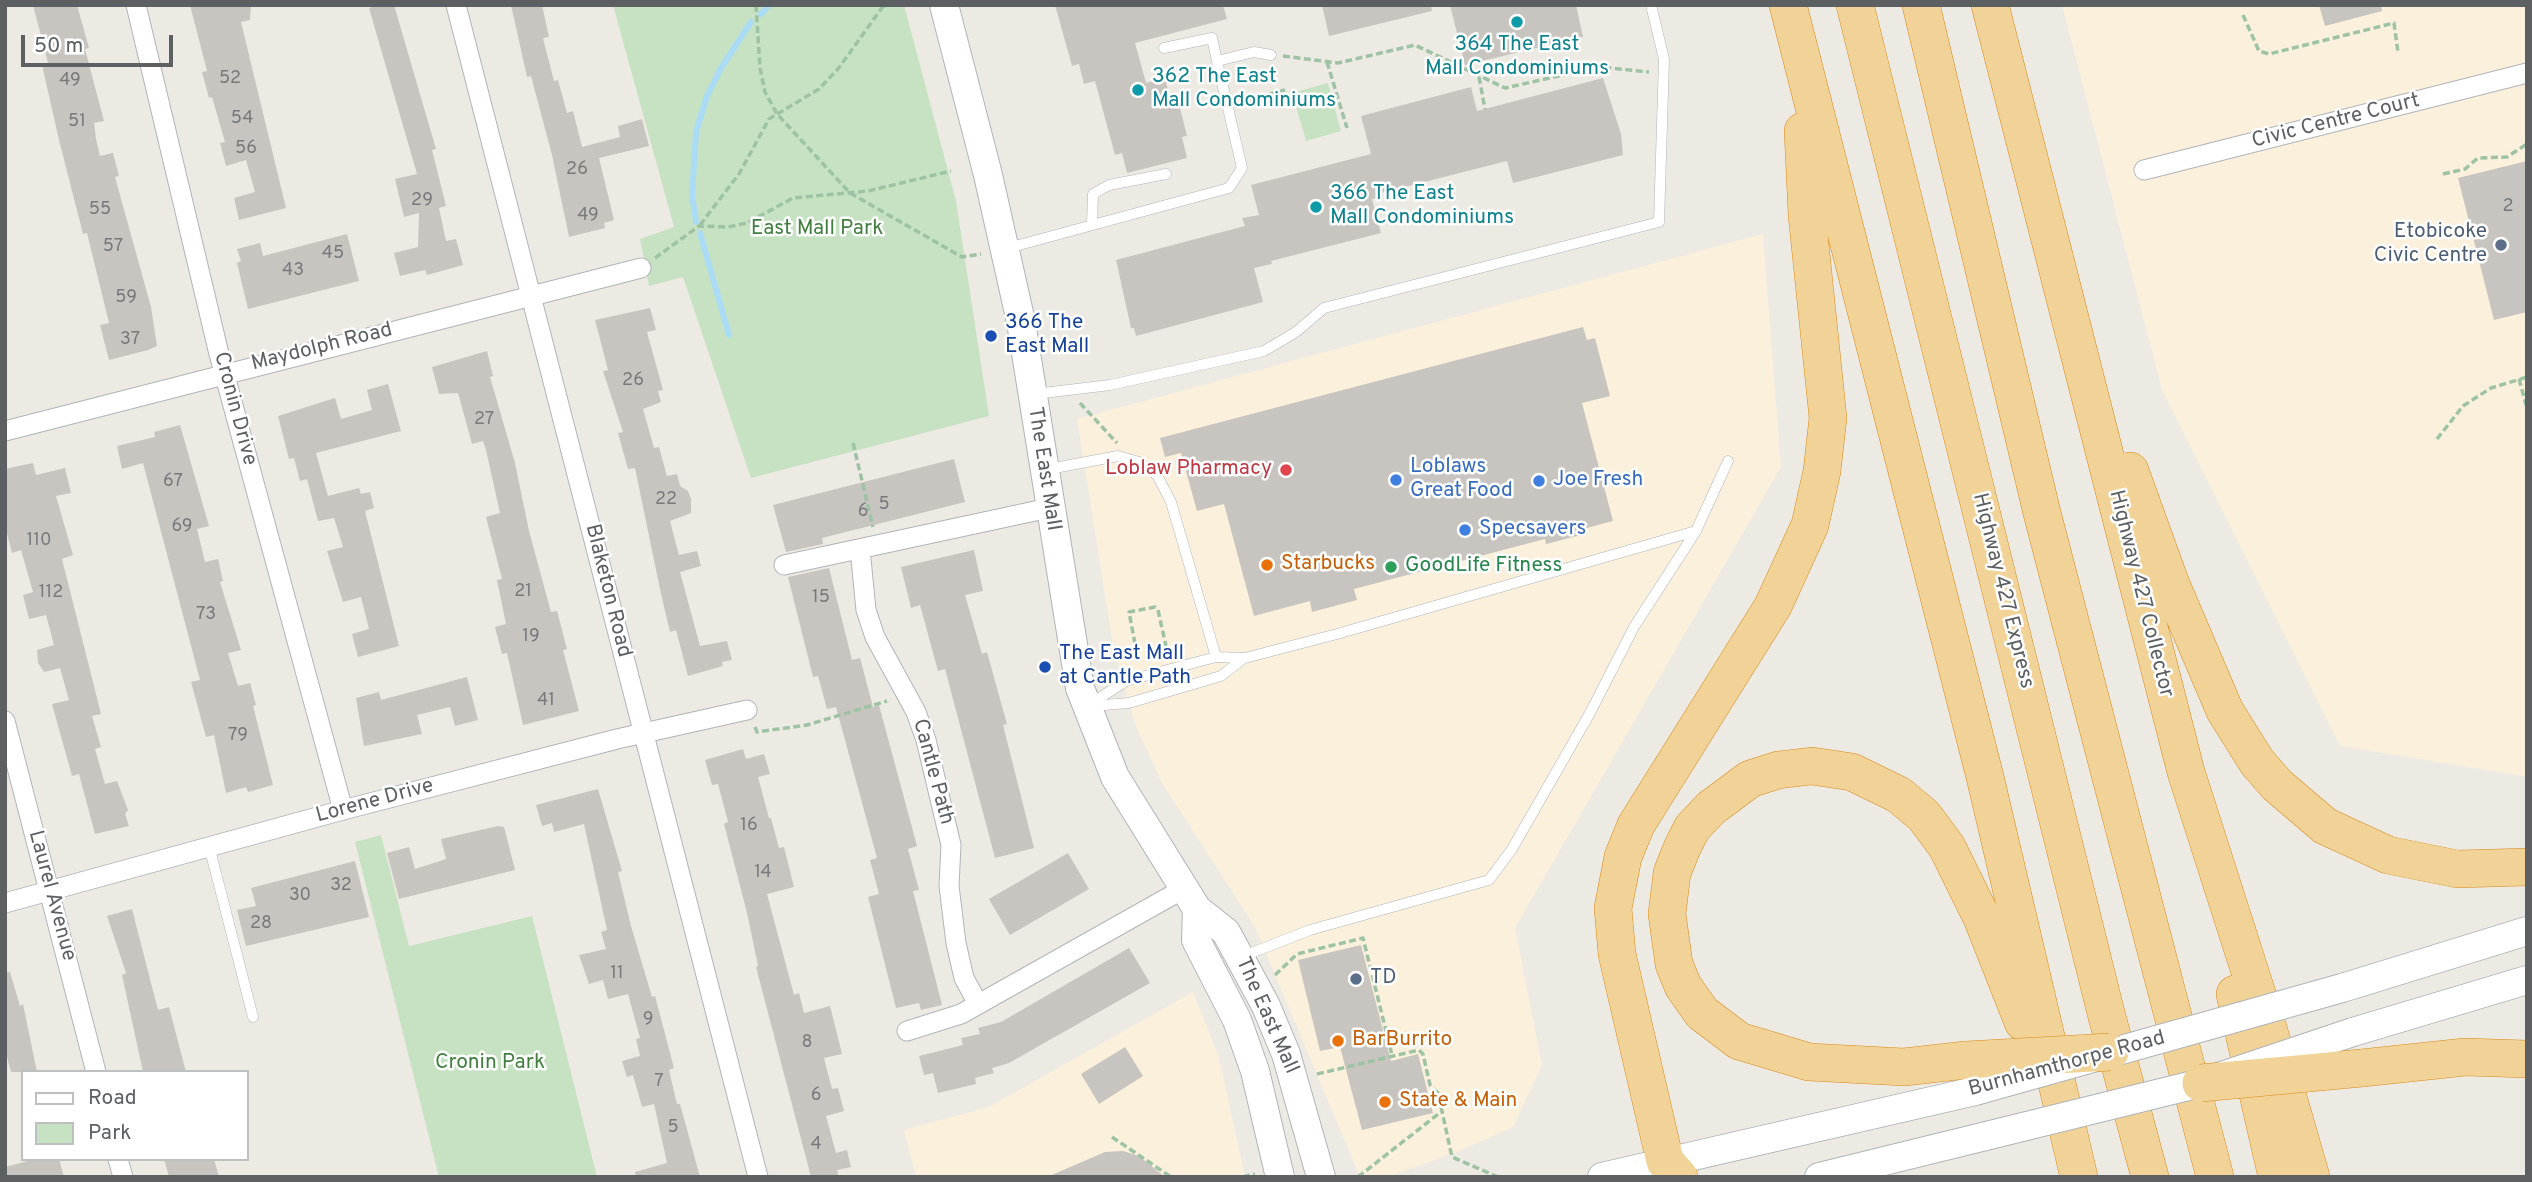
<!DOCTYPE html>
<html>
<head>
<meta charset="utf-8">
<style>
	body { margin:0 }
	#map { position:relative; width:2532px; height:1182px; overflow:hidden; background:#edeae4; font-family:Overpass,sans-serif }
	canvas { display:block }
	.frame { position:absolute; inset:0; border:7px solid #5c6063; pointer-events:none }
	.legend { position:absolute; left:21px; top:1070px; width:228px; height:91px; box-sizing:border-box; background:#fff; border:2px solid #bebfc1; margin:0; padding:9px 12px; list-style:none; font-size:21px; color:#5c6063 }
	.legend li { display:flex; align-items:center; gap:14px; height:35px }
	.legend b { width:35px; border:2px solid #bebfc1 }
	.scale { position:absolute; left:21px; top:35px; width:152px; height:32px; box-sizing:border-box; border:4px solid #5c6063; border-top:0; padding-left:9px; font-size:21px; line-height:24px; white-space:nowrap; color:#5c6063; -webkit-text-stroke:5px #fff; paint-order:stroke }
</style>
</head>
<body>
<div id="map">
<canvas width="2532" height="1182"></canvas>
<div class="frame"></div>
<ul class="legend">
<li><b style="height:9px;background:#fff"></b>Road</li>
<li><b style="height:19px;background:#c6e2c3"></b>Park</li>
</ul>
<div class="scale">50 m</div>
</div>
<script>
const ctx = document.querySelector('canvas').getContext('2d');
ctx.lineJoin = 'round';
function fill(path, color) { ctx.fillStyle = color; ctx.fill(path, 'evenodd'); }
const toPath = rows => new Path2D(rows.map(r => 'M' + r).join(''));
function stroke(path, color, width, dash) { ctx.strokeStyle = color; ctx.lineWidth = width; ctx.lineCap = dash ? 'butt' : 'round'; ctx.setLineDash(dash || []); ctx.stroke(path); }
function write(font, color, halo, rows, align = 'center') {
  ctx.font = font + ' Overpass,sans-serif'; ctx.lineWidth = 5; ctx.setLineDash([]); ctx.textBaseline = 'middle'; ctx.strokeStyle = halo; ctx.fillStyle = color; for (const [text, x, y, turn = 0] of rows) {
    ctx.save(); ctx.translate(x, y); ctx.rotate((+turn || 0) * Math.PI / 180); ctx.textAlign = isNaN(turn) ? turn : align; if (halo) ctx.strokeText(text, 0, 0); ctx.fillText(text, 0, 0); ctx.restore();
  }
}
fill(toPath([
	[2062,5,2527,5,2527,777,2340,746,2162,390],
	[1763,234,1781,467,1515,928,1542,1065,1513,1127,1457,1152,1387,1177,1360,1177,1255,927,1162,783,1136,727,1113,646,1077,419],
	[1193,992,1219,1057,1245,1177,916,1177,904,1130,989,1107]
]), '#faf0dc');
fill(toPath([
	[613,5,904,5,956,201,989,416,751,478,683,277,649,286,640,239,674,227],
	[1328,83,1341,131,1306,141,1292,93],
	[381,835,409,946,532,916,597,1177,439,1177,355,842]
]), '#c6e2c3');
stroke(toPath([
	[761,14,769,5],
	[696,222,692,195,696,132,707,96,721,68,751,22],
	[700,233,729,335]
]), '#abdcf5', 6);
fill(toPath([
	[33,5,77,5,89,48,85,49,104,121,94,123,96,139,100,156,113,153,119,176,115,177,151,307,157,346,148,350,109,360,100,325,109,323,87,233,83,234,59,140,42,65,48,63],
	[190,5,251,5,250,20,241,22,286,208,239,220,234,198,255,192,246,160,226,166,220,143,225,142,212,97,209,98,202,72,207,71],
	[378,5,394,5,436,149,432,150,446,206,439,208,446,241,456,239,463,265,427,275,425,270,400,276,394,253,418,247,419,213,404,217,395,179,417,174,369,8],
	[511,5,542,5,549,37,543,38,554,81,558,80,567,113,573,111,582,147,620,137,618,126,642,119,649,146,599,158,614,220,604,223,605,228,569,237,552,155,531,76,527,77],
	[1055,5,1223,5,1227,19,1135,43,1146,83,1165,78,1170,98,1177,96,1187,136,1182,137,1187,158,1127,173,1122,153,1115,155,1095,81,1084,84,1079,64,1072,66],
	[1322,5,1431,5,1432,11,1329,36],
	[1450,5,1576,5,1583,37,1465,65],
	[2319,5,2381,5,2382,11,2325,26],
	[1603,78,1621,134,1623,155,1513,183,1507,161,1381,193,1382,197,1372,199,1381,233,1271,261,1272,264,1254,268,1263,302,1136,336,1134,328,1131,328,1116,260,1245,226,1242,218,1259,215,1251,185,1371,154,1361,116,1471,87,1477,111],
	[2527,161,2527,312,2494,320,2458,178],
	[347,234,359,281,248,309,237,263,241,261,237,249,260,243,263,256],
	[650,308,656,330,647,332,663,390,658,391,661,402,643,409,654,448,659,447,667,476,677,474,680,486,688,491,691,499,691,513,670,521,679,555,697,551,701,566,680,572,700,646,727,641,732,660,722,662,723,666,688,676,676,630,670,632,661,594,635,468,628,469,618,433,623,432,603,371,608,370,595,320],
	[1583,327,1587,340,1595,338,1610,396,1582,403,1613,521,1579,530,1581,535,1546,544,1545,539,1354,589,1357,600,1312,612,1310,601,1254,616,1224,504,1197,511,1181,453,1165,457,1160,438],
	[487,351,493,376,490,377,515,463,529,531,551,612,557,611,567,649,563,650,579,711,523,725,507,653,502,654,495,627,506,624,497,580,502,579,486,517,500,513,486,450,483,441,472,444,458,393,439,394,432,367],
	[388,384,401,431,316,453,328,496,359,488,361,494,370,492,374,508,365,511,399,646,358,657,352,634,369,629,361,597,343,602,327,551,343,547,334,518,318,521,307,479,300,481,294,458,289,459,278,416,335,398,341,419,372,410,367,390],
	[180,425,209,526,197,529,205,562,218,559,223,581,220,582,241,650,228,653,238,686,250,683,256,705,253,706,273,785,248,792,246,787,226,793,214,735,206,737,191,682,200,680,143,463,122,469,117,446,155,437,154,432],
	[954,459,965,502,822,538,823,544,786,552,773,505],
	[33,463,36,475,65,468,71,493,56,496,73,555,62,559,101,714,92,716,101,747,95,749,105,784,117,781,128,810,125,814,129,826,95,834,79,774,72,776,52,704,69,700,60,668,44,672,38,663,37,650,54,645,46,615,29,619,23,595,33,592,21,550,12,553,5,526,5,469],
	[974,550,983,591,965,595,982,654,987,652,1007,724,1003,725,1034,848,995,858,945,669,938,671,920,605,911,608,901,567],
	[829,568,852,660,860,658,873,707,879,705,917,846,908,849,919,890,913,891,942,1005,921,1010,919,1003,896,1008,868,897,879,894,870,860,877,858,836,707,827,709,818,676,813,677,788,577],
	[467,677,478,720,455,726,450,707,417,715,422,734,364,746,356,698,379,692,381,700],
	[743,749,746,759,764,754,770,774,758,777,769,818,771,818,779,848,784,847,794,887,767,894,794,995,799,993,804,1013,830,1006,842,1054,824,1058,832,1089,838,1088,844,1111,826,1116,836,1153,847,1150,851,1167,837,1170,839,1177,811,1177,756,967,758,966,747,913,724,824,728,822,718,784,712,785,705,760],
	[598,789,622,871,618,872,631,926,652,997,655,996,674,1068,669,1070,677,1104,680,1104,700,1177,636,1177,635,1172,667,1163,654,1104,642,1107,633,1075,627,1077,622,1061,640,1056,636,1039,640,1038,628,994,608,999,603,980,589,984,579,955,606,949,601,932,607,930,584,824,554,832,552,823,542,826,536,805],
	[498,826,504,827,515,870,399,899,387,853,409,847,415,869,446,859,441,839],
	[1068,853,1089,889,1010,935,989,899],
	[355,861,369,917,246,946,237,910,256,906,251,888],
	[132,909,158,1010,169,1007,186,1072,143,1072,122,975,126,973,107,916],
	[1361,945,1391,1061,1418,1054,1433,1113,1362,1130,1340,1047,1320,1051,1298,960],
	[1129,948,1150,983,1009,1063,992,1068,994,1073,975,1078,976,1084,938,1093,933,1073,924,1075,919,1056,963,1045,961,1038,980,1034,978,1028,1001,1022],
	[5,972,10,972,20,1006,23,1004,37,1072,11,1072,5,1049],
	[1125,1047,1143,1076,1099,1104,1081,1074],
	[1123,1151,1139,1156,1165,1177,1047,1177,1105,1152],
	[35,1159,59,1159,64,1177,5,1177,5,1167],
	[164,1159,214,1159,219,1177,169,1177]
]), '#c8c5c0');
const lane = toPath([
	[1164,48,1212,38,1217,61],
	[1092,225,1093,194,1109,185,1166,174],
	[1008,248,1229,188,1242,168,1217,61,1254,52,1271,55],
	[1035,394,1110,385,1264,351,1296,332,1324,308,1659,222,1664,59,1651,5],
	[1049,469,1118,456,1139,462,1157,475,1171,502,1216,657],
	[1090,704,1126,681,1216,657,1245,658,1337,634,1696,531],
	[1091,706,1129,703,1221,676,1244,658],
	[209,846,253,1017],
	[1241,957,1310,930,1489,880,1512,849,1590,713,1634,627,1696,531,1728,461]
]);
const street = toPath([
	[136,5,219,354,343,810],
	[456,5,758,1177],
	[2144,170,2527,73],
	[5,431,641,268],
	[860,549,866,610,875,637,916,712,926,740,951,845,949,886,956,943,964,978,977,1002],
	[784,565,1049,508],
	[5,721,96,1072],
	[5,903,343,810,617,739,747,710],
	[907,1031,961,1014,1185,888],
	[118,1159,123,1177]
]);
const secondary = toPath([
	[944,5,988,175,1021,322,1080,688,1115,777,1197,909,1226,932,1266,1006,1286,1054,1321,1177],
	[1197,909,1196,940,1237,1020,1255,1071,1280,1177],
	[2342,988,2527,931],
	[2353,1032,2527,980],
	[1602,1177,1975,1091],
	[1819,1177,1986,1136]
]);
const highway = toPath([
	[1788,5,1985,777,2079,1177],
	[1855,5,2106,1013,2150,1177],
	[1921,5,2042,513,2215,1177],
	[1990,5,2186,772,2268,1028,2311,1177],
	[2130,471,2170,582,2225,711,2257,762,2277,785,2325,826,2388,855,2457,869,2527,867],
	[2235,994,2277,1177],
	[1966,1060,1904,1067,1809,1062,1739,1041,1702,1013,1683,986,1674,964,1667,914,1672,873,1682,848,1692,828,1711,808,1750,779,1778,770,1812,766,1852,772,1899,795,1924,816,1947,847,1982,918,2023,1022],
	[2362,1068,2465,1057,2527,1059],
	[1679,1177,1665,1161,1617,954,1613,908,1623,857,1636,825,1773,606,1810,525,1822,471,1828,418,1807,215,1803,131]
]);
stroke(lane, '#b1b4b8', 11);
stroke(street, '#b1b4b8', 21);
stroke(secondary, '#b0b4b7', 30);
stroke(highway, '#d88a19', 38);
stroke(toPath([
	[756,5,760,68,765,92,777,114,850,193,962,257,981,254],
	[2243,15,2259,51,2269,54,2394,23,2398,53],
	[1283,56,1338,63,1415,45,1505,88,1599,67,1649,72],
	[1327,62,1347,128],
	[1479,77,1485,109],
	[1239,102,1285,90],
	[2443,174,2465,169,2478,158,2507,157,2527,144],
	[700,225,739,174,769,119,819,89,838,69,884,5],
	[655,258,699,226,728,227,747,223,793,198,868,191,951,171],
	[2519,379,2527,408],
	[1080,403,1117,443],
	[2527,426,2527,454],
	[2437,439,2463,406,2491,388,2527,377],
	[853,443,873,527],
	[1137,654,1129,612,1155,607,1158,610,1166,646],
	[755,727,757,732,807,725,887,701],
	[1275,975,1297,954,1363,938,1392,1055],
	[1317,1074,1419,1050,1423,1054,1430,1085,1438,1093,1452,1157,1498,1177],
	[1112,1137,1171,1177],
	[1243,1177,1255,1174],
	[1358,1177,1442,1111]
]), '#9dc2a4', 3.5, [7, 3.5]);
stroke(lane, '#fff', 10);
stroke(street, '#fff', 19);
stroke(secondary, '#fff', 28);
stroke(highway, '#f1d297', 37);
const secondaryBridge = toPath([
	[1975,1091,2342,988],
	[1986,1136,2201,1083,2353,1032]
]);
const highwayBridge = toPath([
	[1966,1060,2110,1052],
	[2201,1083,2362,1068]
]);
stroke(secondaryBridge, '#b0b4b7', 30, []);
stroke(highwayBridge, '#d88a19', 38, []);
stroke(secondaryBridge, '#fff', 28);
stroke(highwayBridge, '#f1d297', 37);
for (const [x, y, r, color] of [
	[1517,22,7,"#0f9aa8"],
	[1138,90,7,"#0f9aa8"],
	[1316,207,7,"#0f9aa8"],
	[2501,245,7,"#5c6f8a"],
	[991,336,7,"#1a4fb4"],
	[1286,470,7,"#e0444e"],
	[1396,480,7,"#3f7fe0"],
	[1539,481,7,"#3f7fe0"],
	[1465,530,7,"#3f7fe0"],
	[1267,565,7,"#e8710a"],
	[1391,567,7,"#2e9e5b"],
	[1045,667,7,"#1a4fb4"],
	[1356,979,7,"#5c6f8a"],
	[1338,1041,7,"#e8710a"],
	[1385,1102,7,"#e8710a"]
]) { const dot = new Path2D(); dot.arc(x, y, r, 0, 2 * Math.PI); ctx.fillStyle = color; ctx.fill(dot); stroke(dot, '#fff', 2.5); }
write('18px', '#77797a', null, [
	["52",230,79],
	["49",70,81],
	["54",242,119],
	["51",77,122],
	["56",246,149],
	["26",577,170],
	["29",422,201],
	["2",2508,207],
	["55",100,210],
	["49",588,216],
	["57",113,247],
	["45",333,254],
	["43",293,271],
	["59",126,298],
	["37",130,340],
	["26",633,381],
	["27",484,420],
	["67",173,482],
	["22",666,500],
	["5",884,505],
	["6",863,512],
	["69",182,527],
	["110",39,541],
	["21",523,592],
	["112",51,593],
	["15",821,598],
	["73",206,615],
	["19",531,637],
	["41",546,701],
	["79",238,736],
	["16",749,826],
	["14",763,873],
	["32",341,886],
	["30",300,896],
	["28",261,924],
	["11",617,974],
	["9",648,1020],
	["8",807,1043],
	["7",659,1082],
	["6",816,1096],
	["5",673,1128],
	["4",816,1145]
]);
write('21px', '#0d838f', '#fff', [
	["364 The East",1517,46,"center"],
	["Mall Condominiums",1517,70,"center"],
	["362 The East",1152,78],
	["Mall Condominiums",1152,102],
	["366 The East",1330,195],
	["Mall Condominiums",1330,219]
], 'left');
write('21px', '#5c6063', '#fff', [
	["Civic Centre Court",2336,122,-14],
	["Maydolph Road",322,348,-14],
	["Cronin Drive",234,409,75],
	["The East Mall",1043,469,81],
	["Blaketon Road",607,591,76],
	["Highway 427 Express",2002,591,76],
	["Highway 427 Collector",2140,594,76],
	["Cantle Path",932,772,75],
	["Lorene Drive",375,802,-15],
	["Laurel Avenue",51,896,75],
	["The East Mall",1266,1016,66],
	["Burnhamthorpe Road",2067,1065,-15]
]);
write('21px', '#417f3e', '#fff', [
	["East Mall Park",817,230],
	["Cronin Park",490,1064]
]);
write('21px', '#4e5e75', '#fff', [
	["Etobicoke",2487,233],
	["Civic Centre",2487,257],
	["TD",1370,979,"left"]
], 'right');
write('21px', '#164399', '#fff', [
	["366 The",1005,324],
	["East Mall",1005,348],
	["The East Mall",1059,655],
	["at Cantle Path",1059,679]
], 'left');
write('21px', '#366cbe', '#fff', [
	["Loblaws",1410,468],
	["Great Food",1410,492],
	["Joe Fresh",1553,481],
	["Specsavers",1479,530]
], 'left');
write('21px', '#be3a42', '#fff', [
	["Loblaw Pharmacy",1272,470]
], 'right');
write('21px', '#c56008', '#fff', [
	["Starbucks",1281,565],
	["BarBurrito",1352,1041],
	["State & Main",1399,1102]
], 'left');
write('21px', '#27864d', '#fff', [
	["GoodLife Fitness",1405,567]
], 'left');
</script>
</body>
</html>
